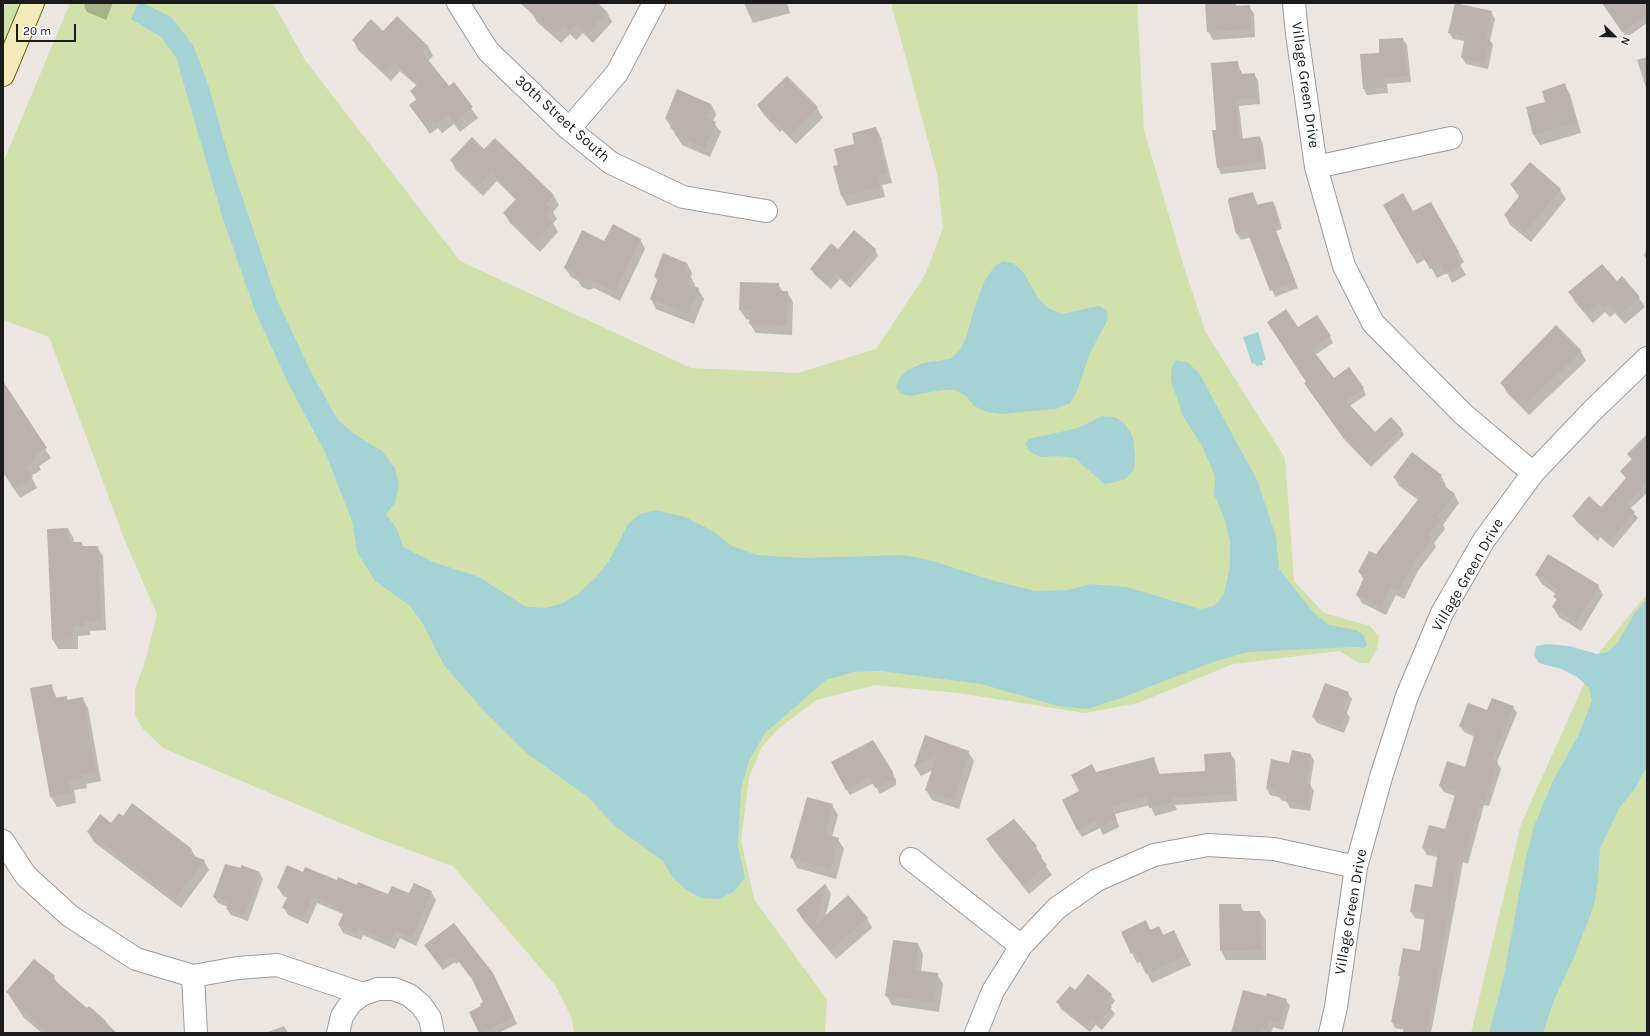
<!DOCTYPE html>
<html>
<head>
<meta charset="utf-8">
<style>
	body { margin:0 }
	#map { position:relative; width:1650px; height:1036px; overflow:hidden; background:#ebe6e1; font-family:Karla,sans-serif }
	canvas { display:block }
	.frame { position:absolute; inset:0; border:4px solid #1b1b1b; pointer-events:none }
	.north { position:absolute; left:1594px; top:16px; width:40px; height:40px; -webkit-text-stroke:3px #fff; paint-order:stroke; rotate:113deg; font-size:11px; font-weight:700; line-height:16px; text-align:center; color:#1b1b1b }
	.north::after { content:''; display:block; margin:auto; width:14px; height:18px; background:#1b1b1b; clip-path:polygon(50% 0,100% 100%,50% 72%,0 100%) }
	.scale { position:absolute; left:16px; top:24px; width:60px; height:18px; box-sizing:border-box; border:2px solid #1b1b1b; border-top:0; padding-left:5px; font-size:12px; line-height:14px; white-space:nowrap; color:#1b1b1b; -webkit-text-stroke:3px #fff; paint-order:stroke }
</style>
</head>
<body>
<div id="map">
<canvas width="1650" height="1036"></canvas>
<div class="frame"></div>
<div class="north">N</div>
<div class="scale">20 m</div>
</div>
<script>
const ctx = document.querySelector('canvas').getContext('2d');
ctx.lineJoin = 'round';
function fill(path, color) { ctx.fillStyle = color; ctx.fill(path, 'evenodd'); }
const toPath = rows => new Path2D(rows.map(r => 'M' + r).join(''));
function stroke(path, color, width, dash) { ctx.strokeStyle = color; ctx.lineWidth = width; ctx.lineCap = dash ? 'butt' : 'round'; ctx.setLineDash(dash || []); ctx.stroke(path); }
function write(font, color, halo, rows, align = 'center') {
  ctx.font = font + ' Karla,sans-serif'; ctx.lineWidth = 3.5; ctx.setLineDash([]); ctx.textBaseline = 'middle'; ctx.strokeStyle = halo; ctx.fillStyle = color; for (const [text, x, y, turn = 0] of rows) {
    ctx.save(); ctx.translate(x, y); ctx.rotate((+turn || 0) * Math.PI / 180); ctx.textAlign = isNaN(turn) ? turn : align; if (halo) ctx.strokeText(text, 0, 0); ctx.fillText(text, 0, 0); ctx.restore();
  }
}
fill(toPath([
	[6,3,21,3,3,46,3,10],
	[70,3,273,3,305,60,460,261,691,368,798,373,876,349,925,275,943,228,937,174,891,3,1137,3,1144,130,1183,264,1206,333,1285,458,1294,581,1324,613,1370,626,1379,636,1377,649,1369,663,1359,663,1339,651,1233,664,1138,703,1085,713,958,693,875,685,816,700,778,729,761,748,749,777,741,840,754,899,827,1000,825,1033,574,1033,572,1018,555,985,453,866,379,839,163,748,142,728,135,715,135,689,146,659,157,614,125,541,49,337,3,320,3,163],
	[1647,594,1647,1033,1471,1033,1521,824,1597,655]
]), '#d0e1ab');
fill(toPath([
	[138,3,143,3,171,17,193,45,208,84,229,158,277,300,312,374,338,420,354,434,382,451,395,468,399,485,395,503,386,514,397,529,403,547,433,562,479,577,526,607,545,608,561,604,578,594,595,578,609,561,628,524,640,514,656,510,685,517,711,530,732,546,757,555,802,558,904,555,933,561,994,581,1035,591,1068,590,1091,584,1127,587,1200,609,1214,606,1224,594,1230,566,1230,541,1224,517,1214,495,1215,476,1202,446,1183,416,1171,381,1171,369,1176,360,1187,362,1199,373,1257,480,1276,537,1279,569,1313,612,1329,625,1357,630,1364,636,1367,645,1364,648,1355,647,1248,652,1213,662,1121,698,1087,709,1058,706,981,684,881,671,853,672,826,680,765,733,749,761,741,789,738,846,745,878,733,892,719,899,701,898,685,889,673,878,663,861,616,827,588,797,528,754,485,712,444,665,422,622,409,605,375,581,357,552,352,521,325,452,289,385,255,311,222,216,176,57,160,36,131,19],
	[1003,261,1013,263,1024,273,1038,298,1048,308,1062,314,1099,306,1107,311,1108,319,1090,353,1077,391,1070,403,1056,409,1002,414,987,412,974,406,966,396,955,390,942,390,910,396,901,394,896,387,900,377,908,370,923,363,950,359,959,351,966,338,974,309,985,280,995,266],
	[1258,332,1266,360,1262,361,1263,365,1256,366,1255,363,1252,364,1243,337],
	[1102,416,1115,417,1125,424,1133,437,1135,455,1134,470,1125,479,1116,482,1104,484,1075,458,1058,456,1040,457,1029,451,1025,443,1029,439,1078,428],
	[1647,598,1647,766,1636,787,1620,807,1600,848,1598,881,1594,905,1575,955,1554,1000,1543,1033,1489,1033,1504,975,1525,862,1534,826,1553,781,1578,736,1592,701,1589,688,1577,677,1561,669,1539,663,1534,655,1536,646,1546,644,1569,646,1597,654,1608,652,1618,642,1633,616]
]), '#a5d3d5');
fill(toPath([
	[85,3,113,3,106,20,87,12,84,6],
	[526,3,597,3,607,12,612,22,593,43,583,33,576,40,570,34,561,43,537,22],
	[744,3,787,3,790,13,753,23],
	[1206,3,1236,3,1236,7,1249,6,1254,14,1255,37,1213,40,1208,31],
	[1602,3,1647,3,1647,23,1630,35,1625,35],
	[1491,12,1495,19,1490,40,1493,45,1488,69,1466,64,1462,57,1465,41,1453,39,1449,32],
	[383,32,428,46,433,56,428,61,449,87,454,84,478,118,460,132,454,124,442,133,438,128,430,134,411,106,417,101,411,91,417,86,400,71,391,81,358,50,353,40],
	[1403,39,1407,45,1411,82,1387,84,1388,93,1367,95,1364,89,1380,54],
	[1647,57,1647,91,1637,60],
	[1237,62,1242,74,1254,74,1258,80,1260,104,1239,106,1243,140,1260,137,1263,144,1266,169,1221,174,1218,168,1217,131],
	[1564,84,1570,94,1581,133,1540,145,1534,135,1527,108,1546,102],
	[711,104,716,114,713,122,721,132,710,157,682,145,666,119],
	[758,106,817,108,823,118,796,144,782,130,780,132,764,115],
	[876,128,881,138,892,183,882,185,885,197,847,206,842,196,834,167,839,165,855,145],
	[495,139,554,196,559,205,553,212,557,219,553,223,558,232,540,252,510,223,504,213,516,200,497,181,483,196,456,170,451,160,484,150],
	[1511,185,1560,190,1566,199,1531,242,1510,225,1505,215,1520,198],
	[1253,193,1258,206,1273,202,1276,208,1282,229,1276,231,1298,288,1275,297,1251,237,1241,240,1237,234,1229,201],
	[1430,203,1464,262,1460,265,1466,275,1452,283,1447,273,1437,278,1426,259,1417,264,1384,205,1413,213],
	[640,239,645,249,620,301,594,288,589,290,582,287,578,281,571,277,565,268,605,242],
	[875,249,878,256,850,288,840,279,831,289,815,275,811,269,838,250],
	[1647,249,1647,260,1644,255],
	[687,263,692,273,691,277,695,285,694,287,698,289,704,299,694,324,656,309,651,299,658,282,655,277],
	[1617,282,1639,298,1645,307,1625,324,1615,313,1610,317,1605,312,1593,323,1575,302,1570,293],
	[778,284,783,292,787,292,793,302,792,335,756,333,750,324,750,320,746,319,740,310],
	[1556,327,1581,352,1586,361,1529,415,1507,393,1502,383],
	[1298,329,1330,337,1333,343,1315,355,1333,380,1363,388,1366,395,1350,406,1375,433,1401,429,1404,435,1371,467,1344,439,1309,390],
	[3,388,51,458,39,466,41,470,31,476,37,488,20,498,3,472],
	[1647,443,1647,493,1630,509,1638,518,1613,548,1600,537,1598,541,1577,522,1573,516,1601,509,1627,480,1621,471,1632,460,1629,454],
	[1441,476,1446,485,1445,487,1454,494,1459,503,1443,525,1445,529,1434,543,1436,547,1418,571,1404,599,1396,595,1386,615,1362,603,1357,595,1364,580,1359,572,1376,556,1418,500,1399,486,1394,477],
	[68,529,74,539,74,543,81,543,84,547,97,547,103,556,106,630,90,631,90,635,78,636,78,649,58,649,53,640],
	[1536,575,1598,586,1603,595,1581,631,1559,617,1553,607,1557,601,1555,597,1556,594,1542,584],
	[51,685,57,699,66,697,69,701,82,698,88,708,101,781,86,784,87,788,74,790,76,803,57,807,51,797],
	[1348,693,1352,699,1347,713,1350,718,1344,733,1317,723,1313,717],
	[1513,707,1517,713,1497,762,1501,769,1489,806,1484,805,1468,864,1463,862,1431,1033,1404,1033,1404,1030,1395,1028,1392,1022,1401,978,1399,975,1420,952,1426,920,1415,918,1411,912,1433,888,1438,857,1427,855,1423,848,1446,830,1455,796,1444,792,1440,786,1466,768,1475,737,1464,732,1460,726,1487,711],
	[926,737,968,752,974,761,959,809,932,800,926,790,933,770,921,776,915,767],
	[1230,753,1235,760,1237,801,1175,805,1177,810,1155,816,1150,805,1115,814,1119,827,1103,835,1100,828,1082,837,1077,829,1081,792,1096,773,1154,759,1160,775,1206,772],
	[1311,755,1314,761,1310,785,1314,791,1310,811,1290,808,1287,802,1281,800,1279,797,1270,795,1267,789,1290,764],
	[889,767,896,780,896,785,880,794,874,783,850,795,846,789],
	[832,805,838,815,832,837,838,839,844,849,836,879,797,868,792,858],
	[111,825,191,849,196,858,204,861,209,870,181,908,94,842,88,832],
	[987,840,1036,847,1042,857,1040,858,1052,875,1029,894,993,849],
	[259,872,263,879,248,921,231,915,227,909,228,907,218,903,214,897],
	[304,873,389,896,431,892,436,900,416,946,400,938,395,949,363,935,361,940,343,933,339,925,343,914,317,903,308,924,288,915,284,908,288,898,283,896,278,888],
	[826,885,831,894,825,918,867,918,872,928,836,959,803,920,797,910],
	[1240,905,1244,912,1260,912,1266,921,1266,960,1226,960,1221,951],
	[1146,922,1151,931,1159,927,1164,936,1174,931,1191,965,1152,983,1141,961,1137,963,1132,953],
	[454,924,496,980,517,1024,498,1033,480,1033,482,1007,485,1003,475,983,459,962,456,964,455,962,443,970,429,951],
	[918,944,923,954,921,972,937,974,943,984,939,1012,892,1005,886,995],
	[54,977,59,986,87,1010,106,1022,116,1033,42,1033,24,1018,7,992],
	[1075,991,1111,995,1115,1001,1110,1007,1115,1014,1102,1030,1096,1025,1090,1032,1061,1009,1058,1002],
	[1267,997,1286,1000,1290,1006,1283,1030,1273,1027,1271,1033,1232,1033],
	[284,1026,288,1033,265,1033]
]), '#0003');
fill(toPath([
	[520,3,598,3,607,12,587,34,577,24,570,31,564,25,555,34],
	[1205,3,1232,3,1232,6,1250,5,1251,29,1207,32],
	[1455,3,1492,11,1486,37,1490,38,1484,63,1461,58,1465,36,1448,33],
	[1602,3,1647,3,1647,14,1622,32],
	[397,16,428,46,422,52,449,86,454,82,473,107,454,123,448,115,436,124,432,119,424,125,409,105,417,99,410,91,418,84,394,62,385,72,352,40,371,19,383,31],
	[1403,38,1408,76,1384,78,1385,87,1363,89,1360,54,1379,53,1379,39],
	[1238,61,1239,71,1241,71,1242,74,1255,73,1257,98,1236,100,1240,139,1260,136,1263,162,1217,168,1212,130,1216,130,1211,63],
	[787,76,818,107,790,135,775,121,773,123,757,105],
	[1565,83,1576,123,1533,135,1526,107,1545,102,1542,91],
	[677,89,711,104,706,117,716,122,705,148,675,135,677,131,670,128,673,122,665,119],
	[876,127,887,173,877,176,880,187,841,196,833,166,838,165,834,149,854,144,852,133],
	[472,137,484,149,495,138,554,195,546,204,552,209,546,215,554,222,534,243,503,213,517,198,491,172,477,187,450,160],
	[1530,162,1561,189,1525,233,1504,215,1521,194,1510,185],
	[1253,192,1256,205,1273,201,1279,223,1273,224,1295,281,1270,291,1247,231,1236,234,1228,201,1229,198],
	[1403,193,1413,211,1431,202,1459,252,1456,255,1461,265,1446,274,1440,263,1430,269,1419,250,1411,254,1383,205],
	[613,224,641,239,615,292,588,279,583,281,575,277,573,272,564,268,582,230,604,241],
	[854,230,876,249,846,283,836,273,827,284,810,269,831,243,838,249],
	[663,253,687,263,684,272,690,274,687,284,699,288,689,314,650,299,658,278,654,277],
	[1602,264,1617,281,1622,276,1640,297,1619,315,1609,304,1604,308,1599,303,1587,313,1568,292],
	[740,282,779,283,778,291,788,291,787,325,749,324,750,310,739,310],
	[1286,309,1298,327,1317,315,1331,336,1312,349,1334,378,1349,367,1364,388,1346,401,1375,432,1391,417,1402,429,1367,462,1340,433,1304,383,1306,382,1267,322],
	[1556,325,1582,351,1523,406,1500,383],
	[3,381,47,448,34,456,36,460,25,467,33,477,14,489,3,472],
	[1647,434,1647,483,1626,504,1635,512,1609,542,1596,532,1594,535,1572,516,1589,496,1601,507,1626,478,1620,471,1632,459,1627,454],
	[1412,452,1442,475,1438,481,1455,494,1437,517,1441,519,1428,535,1432,538,1414,562,1399,591,1391,587,1381,607,1356,595,1365,575,1358,572,1369,551,1376,554,1420,497,1393,477],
	[68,528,69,542,82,542,82,546,98,546,101,621,85,622,85,626,73,626,73,639,52,640,47,529],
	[1548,554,1599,585,1576,622,1552,607,1557,599,1553,597,1558,589,1535,575],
	[1325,683,1349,692,1343,709,1347,710,1340,727,1312,717],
	[52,684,54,698,67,696,67,700,83,697,96,772,81,774,82,778,69,781,71,793,50,797,30,688],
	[1492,698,1514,706,1492,760,1498,762,1485,801,1481,799,1464,858,1459,856,1427,1033,1403,1033,1404,1025,1391,1022,1400,976,1398,976,1403,948,1420,951,1425,914,1410,912,1415,884,1432,887,1438,852,1422,848,1429,825,1445,829,1456,791,1439,786,1447,761,1465,767,1475,733,1459,726,1468,703,1487,710],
	[925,735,969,751,954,800,925,790,937,755,914,767],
	[873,740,893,772,893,779,875,788,870,777,846,790,831,762],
	[1292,750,1311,754,1306,783,1311,784,1307,805,1286,801,1287,796,1276,794,1277,791,1266,789,1271,759,1289,763],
	[1231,752,1233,794,1172,798,1173,802,1149,808,1147,797,1112,806,1116,819,1098,828,1095,821,1077,830,1062,800,1079,791,1071,775,1092,764,1096,772,1154,757,1158,774,1205,771,1204,754],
	[807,797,833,804,825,834,839,838,830,869,790,858],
	[132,803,192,849,188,854,205,860,175,899,87,832,100,814,111,823,119,813,123,816],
	[1014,819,1037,846,1034,849,1047,865,1023,885,986,839],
	[225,864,241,868,241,865,260,872,244,915,226,909,229,902,213,897],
	[287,865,303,872,305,867,337,880,338,877,357,885,358,882,388,894,392,886,409,893,414,883,432,891,412,938,395,931,391,942,359,928,356,933,338,925,344,912,339,910,340,908,313,896,304,917,282,908,289,893,277,888],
	[826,883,815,925,848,895,868,918,830,950,796,910],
	[1219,904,1241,904,1241,911,1260,911,1261,950,1220,951],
	[1146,920,1150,930,1159,926,1163,935,1174,930,1186,956,1146,974,1135,951,1131,954,1121,932],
	[454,923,493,973,514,1017,481,1033,479,1033,469,1012,481,1006,480,1004,483,1002,472,979,455,956,452,958,450,956,439,965,424,945],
	[893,940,918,943,915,970,938,973,934,1002,885,996],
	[34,959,55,976,53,979,87,1008,89,1006,106,1021,105,1023,117,1033,49,1033,15,1005,18,1002,6,992],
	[1088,974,1112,994,1106,1002,1112,1007,1098,1024,1092,1019,1086,1026,1056,1002,1070,986,1075,990],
	[1243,990,1266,996,1267,993,1287,999,1280,1024,1269,1021,1267,1030,1260,1028,1259,1033,1231,1033]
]), '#bbb1ae');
const street = toPath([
	[458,3,488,51,569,129,611,163,683,197,766,211],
	[1294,3,1297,34,1316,167,1344,266,1373,323,1463,414,1533,473],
	[569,129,617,73,654,3],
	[1316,167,1451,138],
	[3,841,26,876,70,916,136,959,193,976,238,968,277,965,363,994],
	[911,859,1021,946],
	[193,976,196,1033],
	[338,1033,342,1016,351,1003,363,994,378,989,394,989,409,995,421,1005,430,1018,433,1033],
	[976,1033,993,991,1021,946,1057,908,1097,880,1154,855,1208,845,1274,849,1356,867],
	[1330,1033,1336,1007,1356,867,1381,777,1407,696,1442,613,1484,540,1533,473,1593,410,1647,358]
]);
const secondary = toPath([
	[3,75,33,3]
]);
stroke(street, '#9c9c9c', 24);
stroke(secondary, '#655e0f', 24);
stroke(street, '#fff', 22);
stroke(secondary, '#f2eab9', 22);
write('15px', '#1b1b1b', '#fff', [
	["Village Green Drive",1305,85,82],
	["30th Street South",562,119,42],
	["Village Green Drive",1468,575,-60],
	["Village Green Drive",1351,912,-80]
]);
</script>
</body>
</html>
